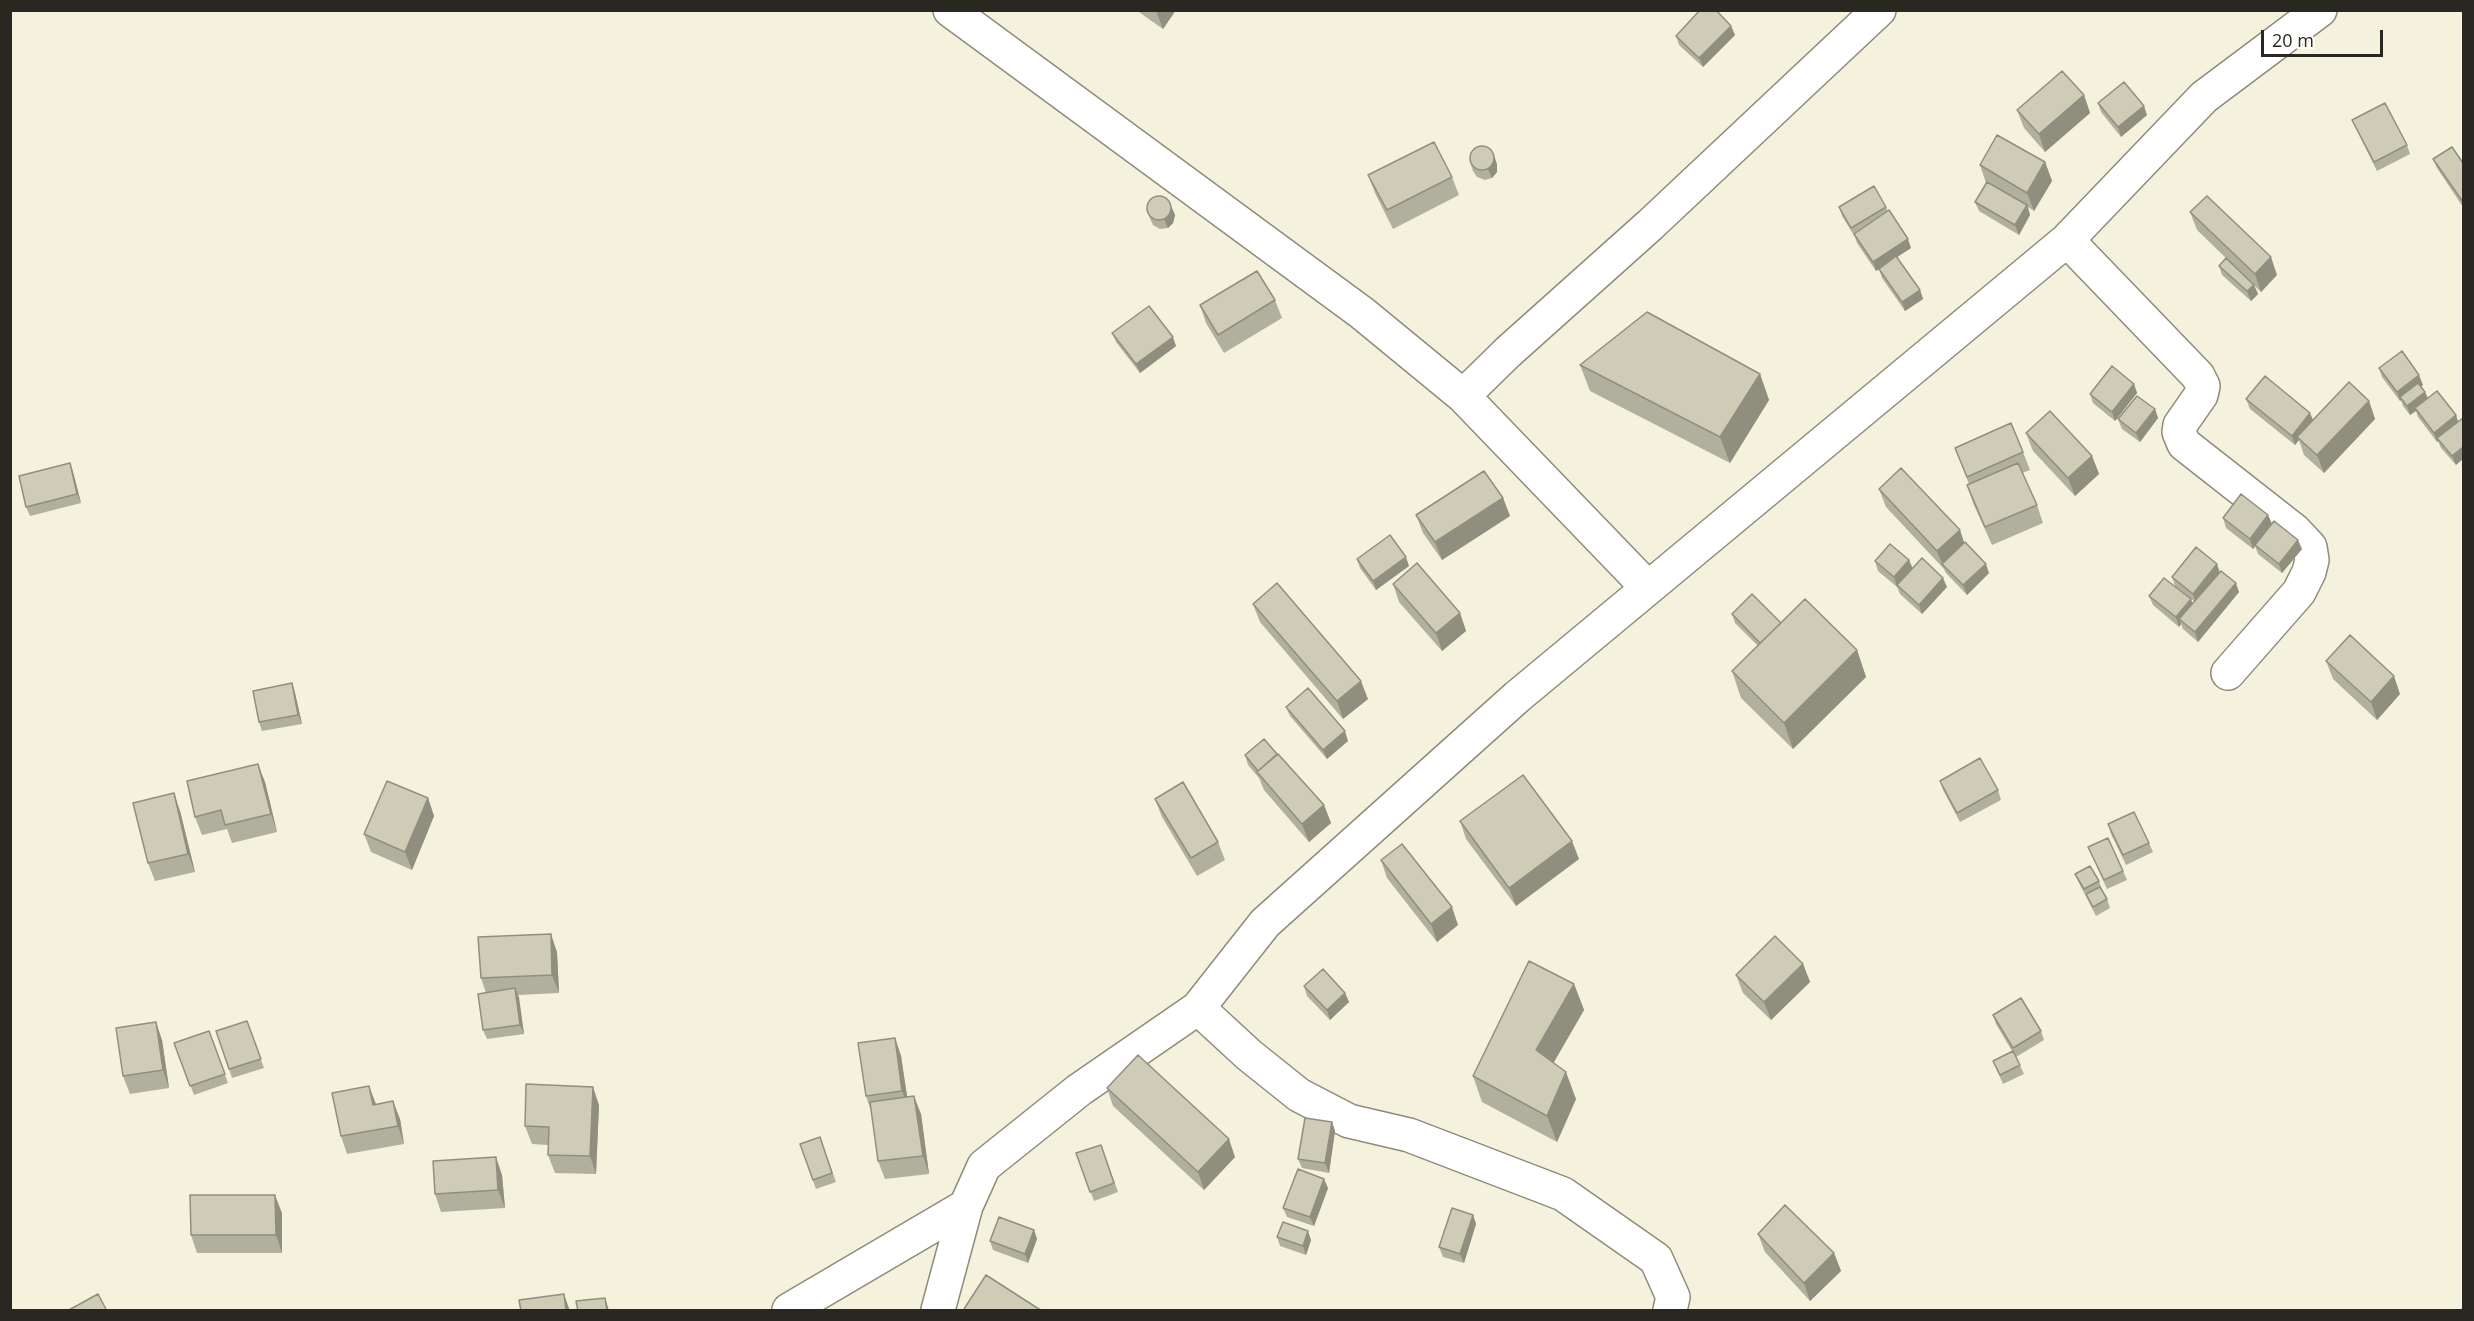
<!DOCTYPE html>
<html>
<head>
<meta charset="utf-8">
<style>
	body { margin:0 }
	#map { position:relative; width:2474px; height:1321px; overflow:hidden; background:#f4f2dc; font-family:"Open Sans",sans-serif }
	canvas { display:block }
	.frame { position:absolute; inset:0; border:12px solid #292820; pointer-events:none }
	.scale { position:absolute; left:2261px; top:30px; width:122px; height:27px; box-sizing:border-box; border:3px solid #292820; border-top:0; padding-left:8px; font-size:18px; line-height:21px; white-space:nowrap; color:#292820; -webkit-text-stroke:4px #fffefa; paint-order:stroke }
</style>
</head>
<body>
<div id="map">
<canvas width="2474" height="1321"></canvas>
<div class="frame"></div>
<div class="scale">20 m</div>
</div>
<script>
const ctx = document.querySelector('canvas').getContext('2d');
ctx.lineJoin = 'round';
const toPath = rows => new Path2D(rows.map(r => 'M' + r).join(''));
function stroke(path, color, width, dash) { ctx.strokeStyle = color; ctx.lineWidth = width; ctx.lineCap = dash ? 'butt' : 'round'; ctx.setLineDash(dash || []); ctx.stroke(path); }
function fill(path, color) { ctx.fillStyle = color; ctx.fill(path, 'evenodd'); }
const minor = toPath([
	[950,10,1362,313,1463,396,1648,588],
	[2067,240,2198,376,2203,386,2201,395,2180,425,2179,432,2184,444,2295,531,2310,547,2312,560,2309,572,2299,592,2228,673],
	[1463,396,1508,352,1650,225,1879,10],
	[1198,1008,1249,1055,1299,1095,1349,1121,1409,1135,1563,1194,1656,1259,1673,1297,1670,1310],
	[789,1310,966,1206,984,1166,1079,1090,1198,1008,1265,923,1517,697,2067,240,2204,97,2320,10],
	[938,1310,966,1206]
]);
stroke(minor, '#8e8c78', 36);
stroke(minor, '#fff', 33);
fill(toPath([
	[1136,10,1176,10,1163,29],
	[1731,26,1735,35,1703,67,1679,45,1676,36],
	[2084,95,2090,113,2045,152,2024,128,2017,110],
	[2098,103,2147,115,2121,137,2101,112],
	[2352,120,2407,145,2410,154,2377,171,2356,129],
	[2433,159,2463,163,2463,207,2437,168],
	[1470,162,1497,164,1497,172,1492,178,1485,180,1477,177,1473,171],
	[2045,162,2052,181,2034,211,2028,207,2030,215,2019,235,1979,211,1975,202,1986,183,1980,165],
	[1368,175,1452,177,1459,195,1393,229,1375,193],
	[1171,206,1175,215,1173,223,1168,228,1160,229,1153,225,1146,209],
	[1839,207,1886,207,1888,211,1911,248,1897,257,1920,290,1923,299,1905,311,1882,278,1879,269,1876,271,1857,243,1855,237,1842,216],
	[2190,212,2277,275,2261,292,2254,285,2258,294,2251,301,2222,275,2219,266,2226,258,2197,230],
	[1275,300,1282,318,1224,353,1206,323,1200,305],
	[1112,333,1176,346,1140,373,1116,342],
	[1580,365,1760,374,1769,400,1730,463,1590,391],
	[2379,368,2423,385,2421,386,2425,392,2428,398,2456,415,2458,422,2456,465,2441,448,2438,441,2437,442,2418,417,2416,411,2410,415,2403,406,2401,400,2400,401,2382,377],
	[2134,384,2137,393,2115,421,2093,403,2090,394],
	[2246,399,2313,420,2369,401,2375,419,2324,473,2304,455,2299,440,2295,445,2250,409],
	[2155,409,2158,418,2140,442,2122,429,2118,419],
	[2026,433,2092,456,2099,474,2075,496,2033,451],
	[1955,448,2023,452,2030,470,2022,473,2037,505,2043,523,1992,545,1973,503,1967,485,1969,484],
	[70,463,73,472,81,503,30,516,26,507],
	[1879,489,1964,543,1989,573,1967,595,1946,573,1944,569,1886,507],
	[1503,498,1510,516,1442,560,1423,533,1416,515],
	[2268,515,2272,524,2302,549,2282,573,2258,554,2255,546,2253,549,2226,528,2223,518],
	[1357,559,1409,566,1376,590,1360,568],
	[1909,560,1912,568,1947,587,1922,614,1900,594,1897,587,1878,571,1875,561],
	[2220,572,2239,592,2198,642,2183,629,2181,624,2179,627,2153,605,2149,596,2191,599,2192,604,2195,602,2175,586,2172,577],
	[1393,584,1460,613,1466,631,1442,651,1399,602],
	[1253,604,1368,699,1343,719,1260,622],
	[1732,614,1781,623,1857,650,1866,677,1793,749,1741,698,1732,671,1758,646,1735,623],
	[2326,661,2400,694,2377,720,2333,679],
	[292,683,295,693,302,724,262,731,259,722],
	[1286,707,1348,741,1327,759,1290,716],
	[1277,754,1324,805,1331,823,1309,842,1264,790,1259,778,1248,765,1245,755],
	[1940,781,1998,790,2001,800,1960,822,1943,790],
	[265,782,277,832,232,843,227,829,202,835,195,817],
	[428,798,434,816,412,870,371,852,364,834],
	[1155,799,1218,842,1225,860,1197,876,1162,817],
	[180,811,195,872,155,881,148,863],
	[1460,821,1579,859,1516,906,1466,839],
	[2108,824,2149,843,2153,852,2126,865,2111,834],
	[2088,847,2123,871,2127,880,2107,889],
	[1381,860,1458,925,1437,942,1387,878],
	[2075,874,2099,881,2102,890,2107,899,2110,908,2096,916,2079,883],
	[557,952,559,993,518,995,524,1034,487,1039,483,1030,486,993,481,978],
	[1803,964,1810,982,1771,1020,1743,993,1736,975],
	[1574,984,1584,1010,1553,1063,1576,1099,1557,1142,1482,1102,1473,1076],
	[1304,986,1345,993,1349,1002,1330,1020,1307,996],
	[1993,1015,2041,1031,2044,1040,2016,1057,2024,1074,2003,1084,1993,1061,2012,1051,1996,1024],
	[247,1021,264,1068,232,1078,216,1031],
	[209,1031,228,1083,194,1095,174,1043],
	[895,1038,901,1056,907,1097,921,1114,929,1174,885,1179,878,1161,871,1111,866,1096],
	[162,1040,169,1088,130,1094,123,1076],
	[1107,1088,1235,1157,1204,1190,1113,1106],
	[376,1104,400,1119,404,1144,347,1154,341,1136],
	[599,1105,596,1174,555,1173,548,1155,548,1145,532,1144,525,1126],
	[1332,1122,1335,1131,1329,1173,1302,1168,1298,1159],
	[820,1137,836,1182,816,1189,800,1144],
	[1101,1145,1118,1192,1094,1201,1076,1153],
	[502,1175,505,1208,441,1212,435,1194],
	[1328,1188,1314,1226,1287,1217,1283,1208],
	[282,1213,282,1253,197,1253,191,1235],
	[1473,1215,1476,1224,1464,1263,1443,1257,1439,1247],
	[1034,1230,1037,1239,1028,1263,993,1250,990,1241],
	[1758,1234,1834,1253,1841,1271,1810,1301,1765,1252],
	[1277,1237,1311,1240,1306,1255,1280,1246]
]), '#b1af9d');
fill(toPath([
	[1157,10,1176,10,1163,29,1156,11],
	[1731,26,1735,35,1703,67,1699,58],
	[2084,95,2090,113,2045,152,2039,134],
	[2144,106,2147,115,2121,137,2118,127],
	[1494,155,1497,164,1497,172,1492,178,1488,169],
	[2045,162,2052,181,2034,211,2027,193],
	[2027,205,2030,215,2019,235,2015,225],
	[1171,206,1175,215,1173,223,1168,228,1164,219],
	[1908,239,1911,248,1876,271,1873,262],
	[2271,257,2277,275,2261,292,2255,274],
	[2254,285,2258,294,2251,301,2247,291],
	[1920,290,1923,299,1905,311,1902,302],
	[1173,337,1176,346,1140,373,1136,364],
	[1760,374,1769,400,1730,463,1720,437],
	[2419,375,2423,385,2402,400,2400,397,2401,400,2400,401,2397,392],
	[2134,384,2137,393,2115,421,2112,412],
	[2425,392,2429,401,2415,408,2416,411,2410,415,2407,406],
	[2369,401,2375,419,2324,473,2317,455],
	[2155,409,2158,418,2140,442,2136,433],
	[2310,413,2314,422,2297,437,2299,440,2295,445,2292,436],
	[2456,415,2459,425,2437,438,2438,441,2437,442,2434,433],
	[2463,447,2463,459,2456,465,2452,456],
	[2092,456,2099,474,2075,496,2068,478],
	[70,463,73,472,81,503,77,494],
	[1503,498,1510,516,1442,560,1435,542],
	[2268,515,2272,524,2253,549,2250,539],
	[1960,530,1966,548,1942,564,1944,569,1937,551],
	[2298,540,2302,549,2282,573,2279,564],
	[1406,557,1409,566,1376,590,1373,581],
	[1909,560,1913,569,1897,587,1894,577],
	[1986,564,1989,573,1967,595,1963,585],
	[2217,564,2220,573,2196,603,2193,594],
	[1943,578,1947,587,1922,614,1919,605],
	[2236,583,2239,592,2198,642,2195,632],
	[2191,599,2194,608,2179,619,2181,624,2179,627,2176,617],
	[1460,613,1466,631,1442,651,1436,633],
	[1857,650,1866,677,1793,749,1784,723],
	[2394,676,2400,694,2377,720,2371,702],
	[1361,681,1368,699,1343,719,1337,701],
	[292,683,295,693,302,724,298,715],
	[1345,731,1348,741,1327,759,1323,750],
	[258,764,265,782,277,832,271,814],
	[174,793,180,811,195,872,188,854],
	[428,798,434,816,412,870,405,852],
	[1324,805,1331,823,1309,842,1302,824],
	[1572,841,1579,859,1516,906,1509,888],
	[1452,907,1458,925,1437,942,1431,924],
	[551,934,557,952,559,993,552,975],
	[1803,964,1810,982,1771,1020,1764,1002],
	[1574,984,1584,1010,1546,1076,1536,1050],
	[515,988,519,997,524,1034,520,1025],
	[1345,993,1349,1002,1330,1020,1327,1010],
	[156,1022,162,1040,169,1088,163,1070],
	[895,1038,901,1056,909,1109,902,1091],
	[1566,1072,1576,1099,1557,1142,1547,1116],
	[369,1086,376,1104,373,1105],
	[593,1087,599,1105,596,1174,590,1156],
	[914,1096,921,1114,929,1174,923,1156],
	[393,1101,400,1119,404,1144,398,1126],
	[1332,1122,1335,1131,1329,1173,1325,1163],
	[1229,1139,1235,1157,1204,1190,1198,1172],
	[496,1157,502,1175,505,1208,498,1190],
	[1324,1179,1328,1188,1314,1226,1310,1217],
	[275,1195,282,1213,282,1253,276,1235],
	[1473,1215,1476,1224,1464,1263,1460,1254],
	[1034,1230,1037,1239,1028,1263,1025,1254],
	[1308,1231,1311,1240,1306,1255,1303,1246],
	[1834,1253,1841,1271,1810,1301,1804,1283],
	[564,1294,570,1311,566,1311],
	[605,1298,608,1307,609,1311,607,1311]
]), '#908f7f');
const building = toPath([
	[1700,10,1716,10,1731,26,1699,58,1676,36,1700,10],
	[2062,71,2084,95,2039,134,2017,110,2062,71],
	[2124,82,2144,106,2118,127,2098,103,2124,82],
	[2385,103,2407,145,2374,162,2352,120,2385,103],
	[1997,135,2045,162,2027,193,1980,165,1997,135],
	[1434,142,1452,177,1387,210,1368,175,1434,142],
	'1470 158a12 12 0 1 1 24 0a12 12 0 1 1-24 0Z',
	[2452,147,2463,163,2463,202,2433,159,2452,147],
	[1987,182,2027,205,2015,225,1975,202,1987,182],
	[1874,186,1886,207,1851,228,1839,207,1874,186],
	'1147 208a12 12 0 1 1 24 0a12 12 0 1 1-24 0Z',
	[2207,196,2271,257,2255,274,2190,212,2207,196],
	[1889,210,1908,239,1873,262,1854,234,1889,210],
	[1896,256,1920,290,1902,302,1879,269,1896,256],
	[2226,258,2254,285,2247,291,2219,266,2226,258],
	[1257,271,1275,300,1218,335,1200,305,1257,271],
	[1149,306,1173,337,1136,364,1112,333,1149,306],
	[1647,312,1760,374,1720,437,1580,365,1647,312],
	[2402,351,2419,375,2397,392,2379,368,2402,351],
	[2112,366,2134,384,2112,412,2090,394,2112,366],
	[2265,376,2310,413,2292,436,2246,399,2265,376],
	[2349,382,2369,401,2317,455,2297,437,2349,382],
	[2418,383,2425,392,2407,406,2400,397,2418,383],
	[2437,391,2456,415,2434,433,2415,408,2437,391],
	[2137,396,2155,409,2136,433,2118,419,2137,396],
	[2050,411,2092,456,2068,478,2026,433,2050,411],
	[2463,418,2463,447,2452,456,2437,438,2463,418],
	[2011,423,2023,452,1967,477,1955,448,2011,423],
	[70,463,77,494,26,507,19,476,70,463],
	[2018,463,2037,505,1985,527,1967,485,2018,463],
	[1901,468,1960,530,1937,551,1879,489,1901,468],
	[1484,471,1503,498,1435,542,1416,515,1484,471],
	[2241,494,2268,515,2250,539,2223,518,2241,494],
	[2274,521,2298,540,2279,564,2255,545,2274,521],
	[1390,535,1406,557,1373,581,1357,559,1390,535],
	[1965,542,1986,564,1963,585,1942,564,1965,542],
	[1890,544,1909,560,1894,577,1875,561,1890,544],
	[2196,547,2217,564,2193,594,2172,577,2196,547],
	[1922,558,1943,578,1919,605,1897,585,1922,558],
	[1417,563,1460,613,1436,633,1393,584,1417,563],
	[2221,571,2236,583,2195,632,2179,619,2221,571],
	[2164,578,2191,599,2176,617,2149,596,2164,578],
	[1277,583,1361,681,1337,701,1253,604,1277,583],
	[1752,594,1781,623,1760,643,1732,614,1752,594],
	[1805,599,1857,650,1784,723,1732,671,1805,599],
	[2350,635,2394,676,2371,702,2326,661,2350,635],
	[292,683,298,715,259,722,253,691,292,683],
	[1308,688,1345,731,1323,750,1286,707,1308,688],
	[1264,739,1277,754,1258,771,1245,755,1264,739],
	[1278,754,1324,805,1302,824,1257,772,1278,754],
	[1980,758,1998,790,1957,813,1940,781,1980,758],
	[258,764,271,814,225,825,221,810,195,817,187,781,258,764],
	[1523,775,1572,841,1509,888,1460,821,1523,775],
	[387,781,428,798,405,852,364,834,387,781],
	[1183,782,1218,842,1191,858,1155,799,1183,782],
	[174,793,188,854,148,863,133,803,174,793],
	[2134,812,2149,843,2123,855,2108,824,2134,812],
	[2108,838,2123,871,2104,880,2088,847,2108,838],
	[1402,844,1452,907,1431,924,1381,860,1402,844],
	[2090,866,2099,881,2084,889,2075,874,2090,866],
	[2100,887,2107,899,2093,907,2086,894,2100,887],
	[551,934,552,975,481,978,478,937,551,934],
	[1775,936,1803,964,1764,1002,1736,975,1775,936],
	[1529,961,1574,984,1536,1050,1566,1072,1547,1116,1473,1076,1529,961],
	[1323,969,1345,993,1327,1010,1304,986,1323,969],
	[515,988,520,1025,483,1030,478,994,515,988],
	[2021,998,2041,1031,2013,1048,1993,1015,2021,998],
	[247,1021,261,1059,229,1069,216,1031,247,1021],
	[156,1022,163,1070,123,1076,116,1028,156,1022],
	[209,1031,225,1074,190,1086,174,1043,209,1031],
	[895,1038,902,1091,866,1096,858,1043,895,1038],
	[2013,1051,2020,1065,2000,1075,1993,1061,2013,1051],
	[1138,1055,1229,1139,1198,1172,1107,1088,1138,1055],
	[526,1084,593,1087,590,1156,548,1155,549,1127,525,1126,526,1084],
	[369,1086,373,1105,393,1101,398,1126,341,1136,332,1093,369,1086],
	[914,1096,923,1156,878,1161,870,1102,914,1096],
	[1305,1118,1332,1122,1325,1163,1298,1159,1305,1118],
	[820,1137,832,1173,813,1180,800,1144,820,1137],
	[1101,1145,1114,1183,1090,1192,1076,1153,1101,1145],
	[496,1157,498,1190,435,1194,433,1161,496,1157],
	[1298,1169,1324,1179,1310,1217,1283,1208,1298,1169],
	[190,1195,275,1195,276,1235,191,1235,190,1195],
	[1785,1205,1834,1253,1804,1283,1758,1234,1785,1205],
	[1452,1208,1473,1215,1460,1254,1439,1247,1452,1208],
	[999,1217,1034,1230,1025,1254,990,1241,999,1217],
	[1283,1222,1308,1231,1303,1246,1277,1237,1283,1222],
	[986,1275,1042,1311,967,1311,964,1309,986,1275],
	[98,1294,107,1311,67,1311,98,1294],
	[564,1294,566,1311,521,1311,519,1300,564,1294],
	[605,1298,607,1311,578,1311,576,1301,605,1298]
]);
fill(building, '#ceccb6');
stroke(building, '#908f7f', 1.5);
</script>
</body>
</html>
